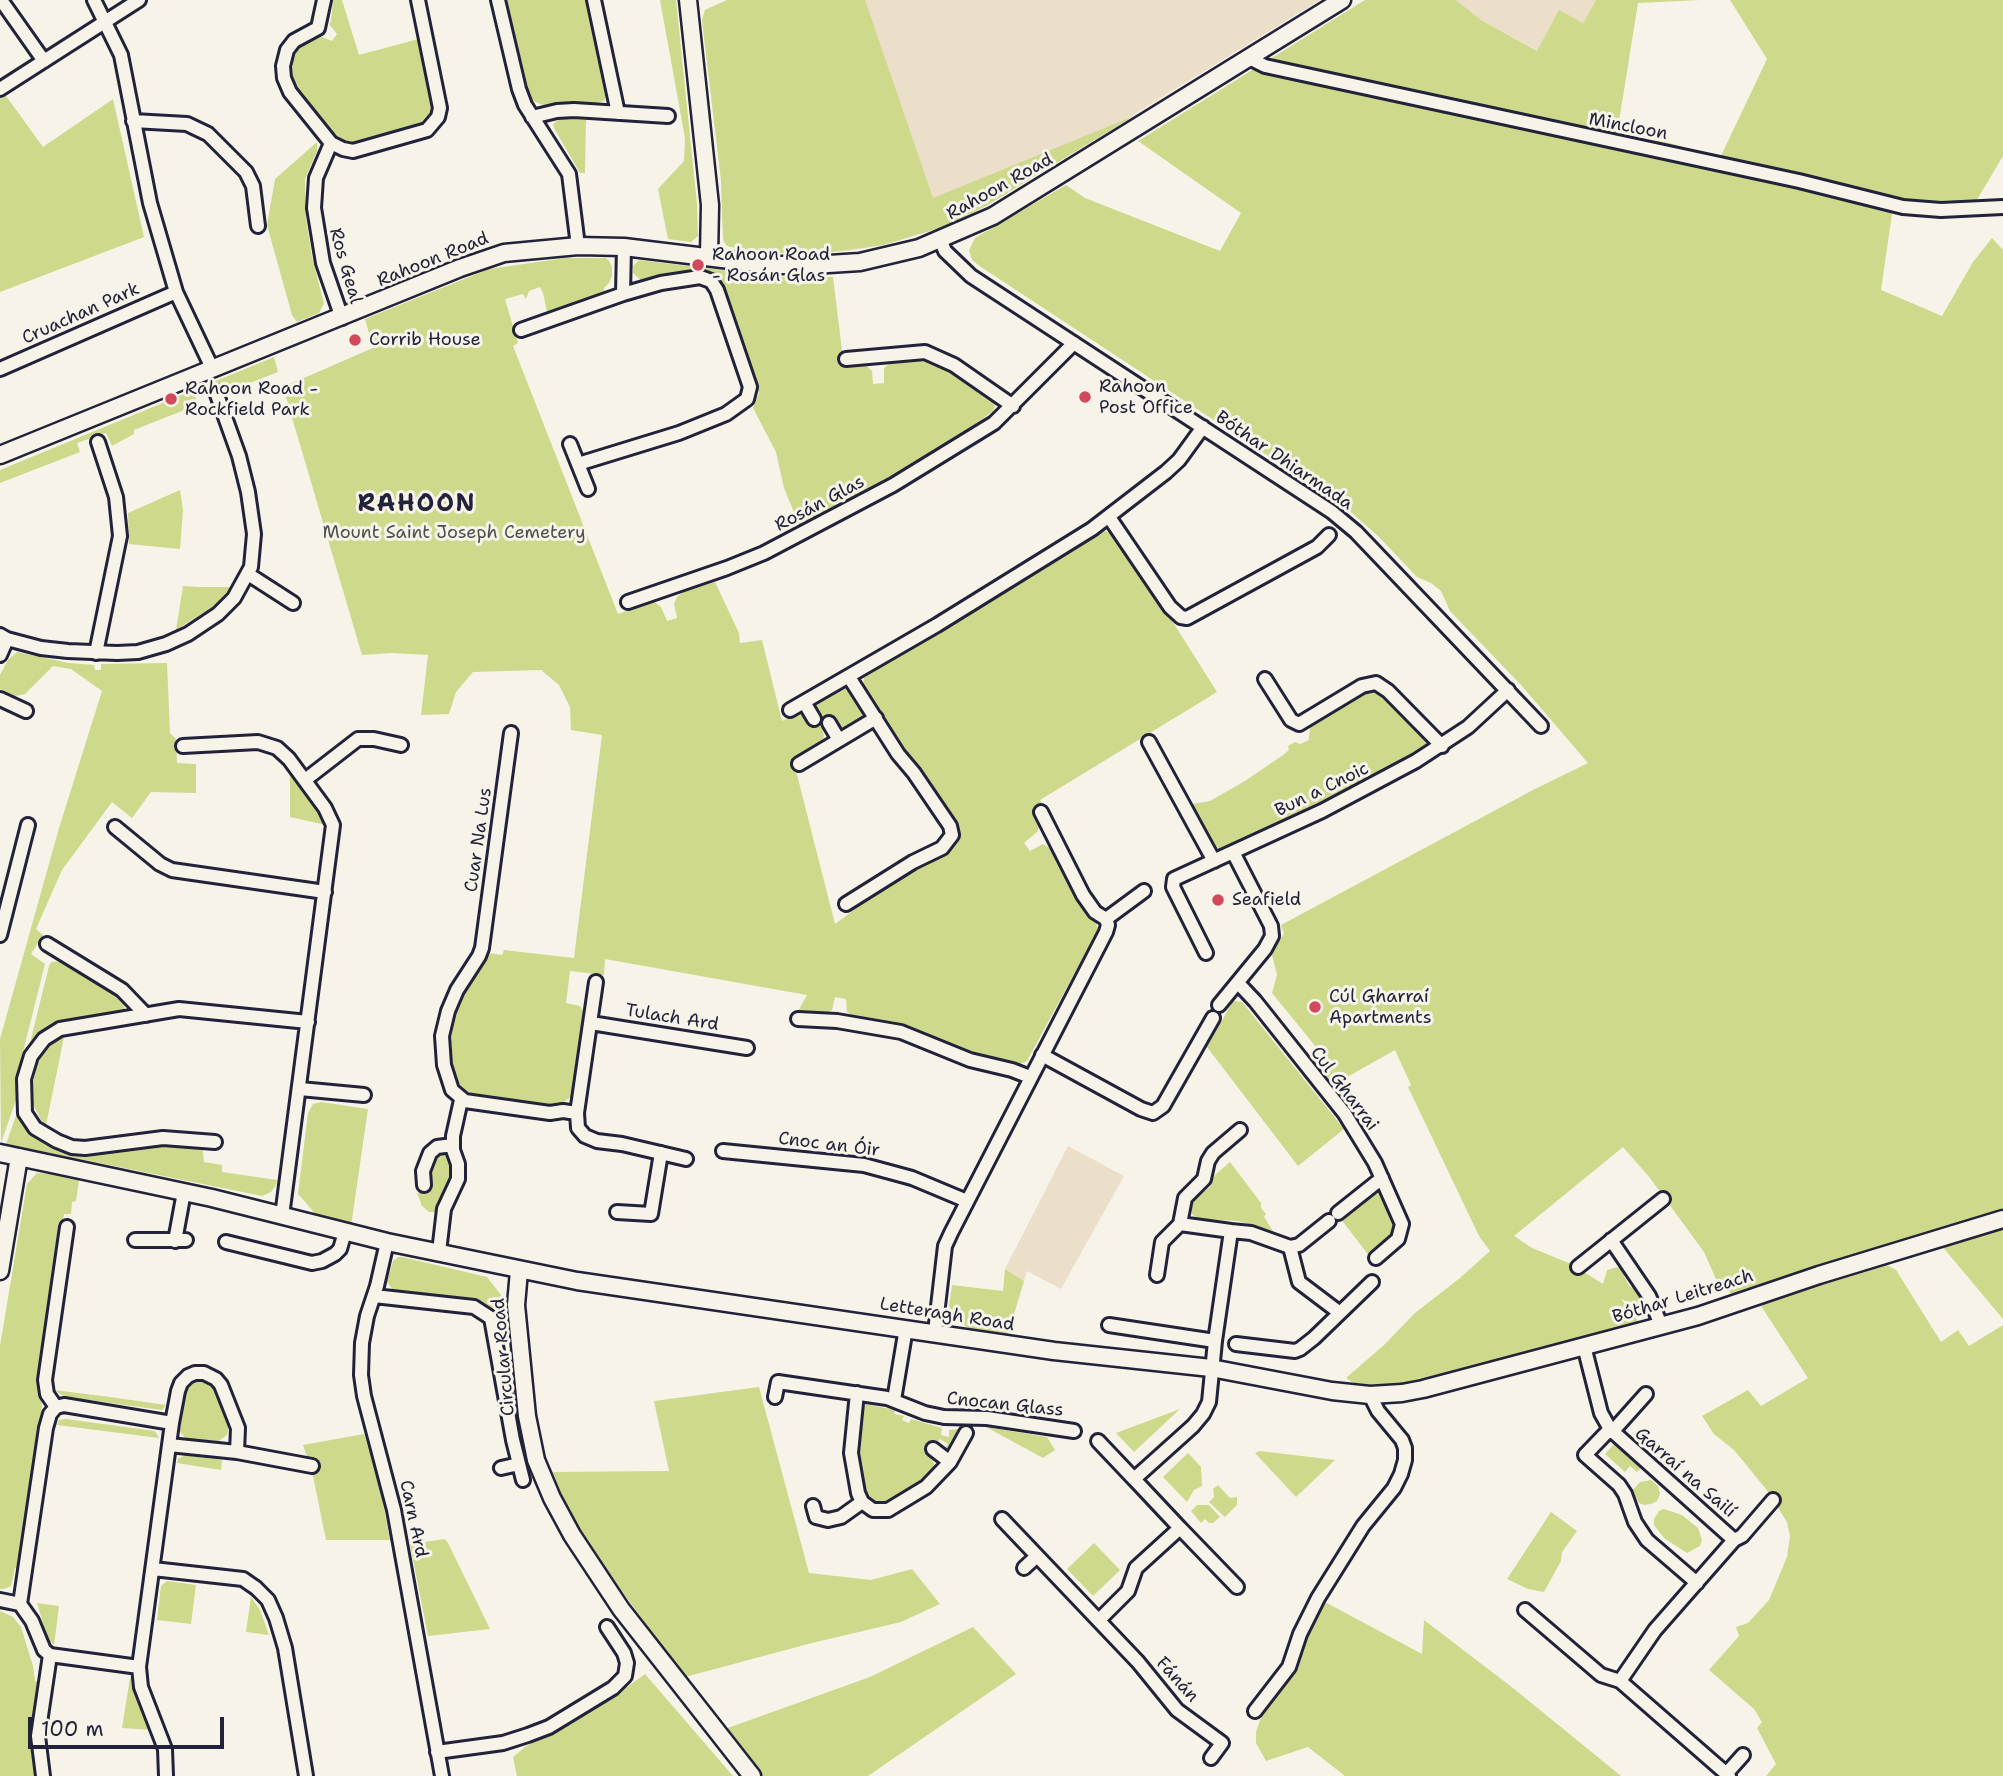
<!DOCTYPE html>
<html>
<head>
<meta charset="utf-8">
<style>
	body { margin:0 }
	#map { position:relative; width:2003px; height:1776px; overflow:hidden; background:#f7f3e8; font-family:"Shantell Sans",sans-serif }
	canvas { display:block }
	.scale { position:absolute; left:28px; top:1717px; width:196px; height:32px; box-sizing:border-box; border:4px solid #22223b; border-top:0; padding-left:9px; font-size:21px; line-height:24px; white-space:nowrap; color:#22223b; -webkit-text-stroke:5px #f7f3e8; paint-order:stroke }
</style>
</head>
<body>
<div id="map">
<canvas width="2003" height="1776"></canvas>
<div class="scale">100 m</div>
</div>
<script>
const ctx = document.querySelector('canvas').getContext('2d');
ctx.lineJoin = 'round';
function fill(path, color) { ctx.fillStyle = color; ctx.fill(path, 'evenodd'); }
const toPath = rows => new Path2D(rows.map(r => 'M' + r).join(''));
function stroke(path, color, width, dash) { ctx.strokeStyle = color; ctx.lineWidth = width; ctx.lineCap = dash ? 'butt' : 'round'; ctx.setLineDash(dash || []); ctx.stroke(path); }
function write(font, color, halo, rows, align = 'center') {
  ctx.font = font + ' "Shantell Sans",sans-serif'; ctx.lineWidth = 6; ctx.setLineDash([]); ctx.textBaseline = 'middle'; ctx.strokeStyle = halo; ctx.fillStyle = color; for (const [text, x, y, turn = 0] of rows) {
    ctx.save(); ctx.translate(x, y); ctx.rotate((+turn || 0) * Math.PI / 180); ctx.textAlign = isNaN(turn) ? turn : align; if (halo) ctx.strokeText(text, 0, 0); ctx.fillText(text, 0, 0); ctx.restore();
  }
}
fill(toPath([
	[727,0,1320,0,972,214,943,227,883,245,848,251,803,254,730,247,723,242,721,180,702,20,705,10],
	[1456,0,1596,0,1583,23,1559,11,1538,51,1481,20],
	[1068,1146,1124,1176,1061,1289,1027,1271,1024,1281,1005,1269]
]), '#ebdfca');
fill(toPath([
	[333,0,342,0,359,55,422,38,434,107,432,115,426,123,356,144,347,142,336,135,303,98,293,80,292,58,297,49,309,41,322,37,332,41,337,34,329,24,331,22],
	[505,0,588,0,607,87,607,94,604,101,593,104,543,105,533,101,528,95],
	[660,0,676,0,697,204,698,236,691,242,668,239,658,189,684,161,685,138],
	[727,0,865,0,933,198,1134,116,986,206,943,227,883,245,824,253,776,253,730,247,726,245,723,237,721,180,702,20,705,10],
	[1365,0,1456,0,1481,20,1537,51,1559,10,1583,23,1596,0,1701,0,1638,3,1617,134,1670,143,1720,158,1767,59,1730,0,2003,0,2003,156,1966,218,1892,214,1881,290,1942,316,1973,262,1992,238,2003,250,2003,1211,1786,1279,1736,1298,1727,1290,1720,1288,1704,1252,1650,1178,1623,1147,1514,1236,1532,1248,1571,1264,1603,1284,1607,1270,1621,1266,1625,1271,1624,1277,1630,1287,1637,1288,1645,1303,1635,1305,1621,1299,1638,1321,1588,1339,1425,1383,1362,1388,1346,1378,1384,1345,1415,1313,1460,1278,1490,1251,1479,1236,1408,1087,1411,1085,1395,1050,1333,1085,1318,1064,1325,1058,1272,993,1277,975,1271,951,1284,934,1281,925,1533,790,1588,763,1521,685,1450,611,1441,591,1431,583,1417,577,1379,537,1343,505,981,267,972,260,969,250,975,238,1066,185,1085,198,1220,251,1241,213,1138,141],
	[6,96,43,147,113,99,144,237,0,292,0,98],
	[562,118,586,118,585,173,580,173,555,130,553,124],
	[317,142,317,151,305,179,306,219,312,257,324,303,319,313,297,322,292,315,267,225,275,179],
	[565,258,606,258,609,261,612,267,612,276,609,283,604,288,604,293,547,312,543,293,540,287,529,291,526,299,523,294,505,299,518,343,513,346,618,614,653,601,661,607,667,621,677,618,674,604,677,597,684,592,715,582,739,633,740,643,762,640,782,721,800,713,805,715,810,724,819,720,814,707,819,699,843,687,850,690,862,709,862,718,850,727,842,728,831,718,821,724,824,736,822,743,793,759,835,924,889,884,950,849,957,841,958,832,956,823,919,770,908,757,868,696,863,687,864,678,1098,532,1106,531,1113,535,1169,616,1217,692,1040,800,1043,804,1034,810,1039,824,1038,831,1024,843,1030,851,1043,844,1053,850,1085,913,1096,922,1098,930,1027,1061,1018,1065,978,1056,901,1026,856,1018,847,1012,846,999,835,997,832,1010,824,1015,797,1013,807,995,605,959,604,975,570,971,566,1003,580,1006,585,1014,574,1095,559,1105,548,1108,474,1095,464,1089,455,1079,450,1059,452,1020,464,992,488,953,502,955,504,950,574,958,602,735,571,730,570,707,559,685,541,670,473,672,456,692,449,714,421,715,428,655,392,653,362,655,283,387,373,348,365,319,489,269],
	[639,260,781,277,833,277,844,367,866,365,872,371,873,384,884,383,884,368,893,361,924,358,932,360,991,398,995,406,993,411,960,436,903,471,800,527,784,488,776,452,753,408,759,393,722,285,716,276,701,271,684,272,643,282,633,273,633,266],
	[274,357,278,372,227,392,225,387,220,385,195,394,197,405,134,430,134,434,112,446,106,433,77,443,80,452,0,483,0,470],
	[180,490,183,510,180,549,129,544,128,513],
	[183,586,198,587,232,587,214,606,176,630],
	[17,652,69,663,94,665,95,670,101,670,101,664,167,663,170,733,176,739,177,763,196,764,196,793,151,792,132,818,112,802,62,870,36,929,43,935,31,954,45,964,20,1064,16,1100,1,1143,0,1039,59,828,102,691,71,669,53,666,25,694,11,697,0,689,0,675,8,660],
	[1369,690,1385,695,1426,737,1427,743,1424,748,1318,806,1225,850,1218,849,1190,808,1192,804,1210,801,1245,781,1283,755,1289,750,1288,746,1295,742,1300,744,1309,740,1310,725],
	[290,769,325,816,326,825,290,817],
	[62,958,117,992,125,1001,124,1011,120,1015,72,1022,26,1059,49,966,51,962,61,961],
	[1233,1001,1242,1002,1344,1129,1298,1166,1207,1047],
	[64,1037,46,1125,41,1120,33,1104,33,1082,37,1064,46,1048],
	[321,1102,368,1109,351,1226,315,1217,313,1211,298,1194,308,1113,313,1104],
	[20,1104,47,1142,197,1145,203,1151,204,1162,222,1165,222,1172,277,1180,276,1185,271,1192,262,1196,6,1144],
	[440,1151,448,1155,451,1162,451,1175,448,1188,437,1205,436,1212,429,1212,422,1206,417,1193,430,1188,430,1170],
	[1230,1162,1261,1203,1261,1208,1266,1214,1264,1217,1273,1231,1238,1221,1198,1219,1192,1214,1191,1206,1195,1199,1210,1187,1215,1175],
	[37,1173,50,1174,79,1180,76,1201,72,1202,71,1214,64,1214,39,1386,42,1406,19,1569,15,1568,11,1586,4,1589,0,1589,0,1346,27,1184],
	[1378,1191,1383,1193,1396,1225,1391,1241,1370,1257,1340,1218,1373,1192],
	[2003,1225,2003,1319,1941,1245],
	[398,1257,402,1257,487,1277,501,1295,504,1321,498,1322,495,1311,484,1303,393,1290,387,1282,393,1261],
	[1887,1265,1896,1270,1941,1342,1958,1330,1969,1346,2003,1325,2003,1776,1766,1776,1776,1764,1757,1728,1762,1722,1754,1709,1709,1670,1739,1636,1736,1627,1748,1623,1769,1600,1787,1557,1790,1536,1787,1522,1766,1489,1734,1450,1714,1434,1702,1416,1748,1390,1761,1406,1808,1378,1761,1306,1788,1293,1828,1279,1835,1281],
	[1005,1269,1024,1281,1007,1337,968,1328,952,1313,949,1306,952,1285,1003,1291],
	[202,1378,212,1381,230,1420,227,1435,216,1443,188,1441,180,1432,184,1394,187,1386,193,1380],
	[759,1387,809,1573,871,1580,912,1569,940,1604,901,1622,812,1643,685,1677,601,1563,566,1506,553,1472,669,1471,654,1401],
	[54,1390,110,1397,166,1405,162,1410,65,1397],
	[866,1404,895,1410,894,1414,904,1416,902,1420,909,1423,911,1419,942,1428,941,1435,949,1437,949,1430,958,1429,959,1432,949,1451,944,1450,948,1444,940,1439,928,1455,934,1463,934,1471,928,1479,886,1505,875,1505,864,1494,855,1452,861,1408],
	[1180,1409,1134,1452,1116,1433],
	[66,1419,155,1431,159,1438,57,1425,59,1420],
	[986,1427,1047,1437,1055,1450,1043,1458],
	[364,1434,379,1483,390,1540,326,1540,313,1476,303,1445],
	[1615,1443,1642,1467,1637,1472,1630,1466,1625,1472,1605,1454],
	[1260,1451,1335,1460,1296,1497,1255,1453],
	[1188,1453,1201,1467,1202,1486,1194,1490,1187,1502,1163,1477],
	[185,1455,222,1460,221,1470,177,1463,178,1459],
	[1651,1480,1658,1486,1660,1494,1657,1501,1651,1504,1644,1505,1639,1503,1632,1491,1640,1482],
	[1218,1485,1230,1498,1237,1497,1237,1505,1225,1517,1209,1502,1214,1497,1213,1489],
	[1197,1505,1209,1505,1220,1517,1213,1523,1209,1523,1205,1519,1201,1523,1191,1511],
	[1664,1509,1682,1515,1698,1528,1702,1540,1700,1546,1687,1553,1664,1538,1654,1525,1654,1519,1659,1511],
	[1551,1512,1577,1531,1562,1552,1561,1561,1544,1592,1528,1589,1507,1579],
	[445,1539,448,1543,490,1629,428,1636,410,1544],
	[1094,1543,1120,1570,1093,1596,1067,1569],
	[167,1581,196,1585,191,1624,157,1620,161,1586],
	[251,1597,260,1610,269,1635,246,1632],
	[1325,1602,1422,1654,1424,1620,1513,1688,1621,1776,1345,1776,1308,1747,1266,1761,1256,1743,1256,1732,1264,1709,1298,1668,1309,1632],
	[37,1603,59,1606,54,1645,48,1640],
	[0,1611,13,1617,21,1627,33,1666,35,1681,38,1682,30,1746,36,1776,0,1776],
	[973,1627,1016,1674,868,1776,762,1776,725,1729,870,1677],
	[645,1674,733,1776,517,1776,513,1757,525,1747,616,1695],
	[130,1678,133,1678,152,1730,122,1728]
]), '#ced98c');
const street = toPath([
	[1,0,44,61],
	[94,0,121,55,150,203,176,292,212,368],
	[324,0,318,28,294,41,287,50,283,66,284,78,290,92,331,143,343,149,353,151,427,130,438,117,440,108,418,0],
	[498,0,519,89,525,105,569,174,578,246],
	[594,0,618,113],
	[1249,58,1265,66,1799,181,1903,207,1941,210,2003,207],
	[0,89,139,0],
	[532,117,557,111,574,110,668,116],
	[133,121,187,124,208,134,246,172,253,186,258,226],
	[331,143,316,178,314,208,323,263,342,318],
	[941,241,945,251,971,276,1332,512,1356,532,1541,726],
	[623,294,624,247],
	[521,330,623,294,661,283,700,277,711,281,717,290,750,387,747,399,726,414,679,433,578,464],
	[846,359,925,352,954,365,1013,406],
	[0,369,176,292],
	[570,444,588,489],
	[1109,517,1170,607,1181,617,1187,618,1317,547,1329,535],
	[248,574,293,603],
	[628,602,727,568,764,553,893,485,994,423,1074,343],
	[0,635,7,639,41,648,68,651,117,653,138,652,166,644,188,634,218,614,234,598,251,567,254,534,248,492,239,456,216,392],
	[96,653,120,536,116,497,98,442],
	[0,655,7,639],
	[1265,679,1291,720,1299,724,1362,686,1376,683,1388,691,1442,746],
	[0,699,26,711],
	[804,702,814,719],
	[790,710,937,625,1092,529,1166,472,1179,460,1203,427],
	[829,723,839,740],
	[511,733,482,948,479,956,457,990,448,1011,442,1036,444,1065,452,1090,465,1101,550,1113,563,1111,577,1113],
	[1149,742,1214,861],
	[183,746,258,742,277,748,289,759,325,808,333,825,282,1216],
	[799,764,876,718],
	[305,780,358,739,374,739,401,745],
	[1041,812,1083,895,1095,912,1106,919],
	[115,827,160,864,172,870,325,892],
	[846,904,913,862,942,848,952,835,950,826,914,773,898,754,849,677],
	[0,935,28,825],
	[47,944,122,990,146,1015],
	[1206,953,1173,887,1174,879,1322,811,1416,761,1468,727,1508,690],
	[596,982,577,1113,578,1128,585,1136,597,1141,622,1144,686,1159],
	[1238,983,1255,1001,1345,1114,1375,1163,1402,1224,1398,1239,1376,1258],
	[1219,1005,1265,949,1272,936,1271,926,1233,852],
	[798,1019,837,1021,901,1032,970,1060,1012,1070,1030,1077],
	[591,1023,747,1048],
	[1042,1055,1141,1109,1153,1113,1163,1106,1213,1018],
	[300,1089,364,1095],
	[215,1142,163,1138,85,1148,72,1147,57,1141,35,1128,25,1113,24,1079,31,1056,44,1039,60,1029,179,1009,308,1022],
	[723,1151,864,1165,912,1178,967,1201],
	[424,1185,423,1171,430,1153,437,1147,453,1145],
	[617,1212,651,1214,661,1153],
	[1338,1213,1382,1178],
	[1231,1231,1180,1224,1185,1198,1204,1179,1208,1161,1213,1153,1240,1130],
	[135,1240,186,1240],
	[1611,1240,1649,1296,1661,1325],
	[175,1241,184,1192],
	[226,1242,312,1263,322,1261,335,1254,340,1249,345,1232],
	[387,1242,377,1286,367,1316,362,1343,361,1375,364,1396,394,1510,442,1776],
	[1290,1247,1299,1245,1329,1221],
	[439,1252,444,1209,458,1179,458,1164,453,1150,453,1136,461,1100],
	[1578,1267,1663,1199],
	[1157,1275,1162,1242,1180,1224],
	[374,1296,474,1307,491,1318,513,1440,523,1480],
	[1109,1325,1215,1341],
	[935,1332,945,1246,951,1233,1106,932,1108,925,1106,919,1144,891],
	[1236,1344,1295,1351,1300,1349,1314,1338,1372,1282],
	[1584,1346,1601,1413,1610,1429,1734,1540],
	[857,1393,851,1453,858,1493,862,1502,873,1510,888,1510,926,1487,950,1462,966,1433],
	[775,1397,778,1382,887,1398,925,1413,944,1417,987,1418,1074,1431],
	[894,1400,906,1328],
	[56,1407,47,1394,45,1380,67,1227],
	[56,1407,64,1405,172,1423],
	[1610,1429,1585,1455,1619,1485,1625,1494,1635,1522,1647,1540,1697,1583],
	[1612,1432,1646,1394],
	[1098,1441,1134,1479],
	[169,1445,237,1452,312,1466],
	[933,1449,950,1462],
	[501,1468,519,1464],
	[813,1506,816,1517,828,1520,841,1517,862,1502],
	[1002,1519,1138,1662,1177,1710,1222,1743,1211,1758],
	[1180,1528,1237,1587],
	[1024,1568,1037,1556],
	[153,1569,243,1579,256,1588,268,1600,276,1618,285,1648,306,1776],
	[0,1600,20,1604,32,1621,44,1650,50,1655,139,1667],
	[20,1604,46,1428,50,1414,56,1407],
	[1525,1610,1601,1675,1620,1681,1729,1776],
	[1099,1620,1128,1591,1136,1568,1180,1528,1134,1479,1193,1426,1203,1414,1209,1402,1215,1341,1231,1231,1251,1233,1290,1247,1299,1282,1340,1313],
	[1620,1681,1655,1630,1734,1540,1742,1536,1773,1500],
	[1255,1711,1289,1667,1300,1634,1318,1598,1363,1526,1394,1488,1401,1474,1405,1460,1405,1448,1402,1440,1378,1411,1370,1395],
	[437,1752,503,1743,528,1735,549,1727,613,1688,625,1676,627,1663,624,1653,607,1627],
	[1726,1774,1743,1755],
	[43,1776,38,1736,50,1655],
	[166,1776,165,1749,141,1687,139,1667,172,1423,178,1391,181,1383,188,1376,195,1373,204,1373,216,1379,221,1385,238,1428,237,1452]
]);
const secondary = toPath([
	[688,0,710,205,709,257],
	[0,455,460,268,504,253,578,246,624,247,771,265,813,265,860,262,919,248,993,216,1342,0],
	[0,1153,212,1198,387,1242,577,1281,1054,1351,1211,1368,1332,1391,1370,1395,1402,1393,1423,1389,1698,1316,1819,1275,2003,1219],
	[0,1271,19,1157],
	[519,1271,516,1305,527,1416,536,1460,552,1498,572,1535,621,1609,752,1776]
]);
stroke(street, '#22223b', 18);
stroke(secondary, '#22223b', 21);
stroke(street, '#f7f3e8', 12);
stroke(secondary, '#f7f3e8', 16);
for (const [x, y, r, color] of [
	[698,265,7,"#d1495b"],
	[355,340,7,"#d1495b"],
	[1085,397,7,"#d1495b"],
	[171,399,7,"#d1495b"],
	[1218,900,7,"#d1495b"],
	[1315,1007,7,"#d1495b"]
]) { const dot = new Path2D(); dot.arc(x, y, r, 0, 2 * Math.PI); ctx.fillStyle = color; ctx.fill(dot); stroke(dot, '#f7f3e8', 2.5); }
write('18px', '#22223b', '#f7f3e8', [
	["Mincloon",1628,127,11],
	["Rahoon Road",1000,187,-29],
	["Rahoon Road",433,260,-22],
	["Ros Geal",345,266,74],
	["Cruachan Park",81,314,-24],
	["Bóthar Dhiarmada",1284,461,34],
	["Rosán Glas",820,504,-28],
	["Bun a Cnoic",1322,790,-26],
	["Cuar Na Lus",479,840,-82],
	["Tulach Ard",672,1018,9],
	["Cul Gharrai",1344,1089,53],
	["Cnoc an Óir",829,1145,7],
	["Bóthar Leitreach",1683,1297,-17],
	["Letteragh Road",947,1315,9],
	["Circular Road",504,1357,-95],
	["Cnocan Glass",1005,1405,6],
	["Garraí na Sailí",1685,1473,41],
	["Carn Ard",413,1519,78],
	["Fánán",1177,1680,48]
]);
write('18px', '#22223b', '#f7f3e8', [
	["Rahoon Road",712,255],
	["- Rosán Glas",712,276],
	["Corrib House",369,340],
	["Rahoon",1099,387],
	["Post Office",1099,408],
	["Rahoon Road -",185,389],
	["Rockfield Park",185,410],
	["Seafield",1232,900],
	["Cúl Gharraí",1329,997],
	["Apartments",1329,1018]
], 'left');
write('18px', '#4d504f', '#f7f3e8', [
	["Mount Saint Joseph Cemetery",454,533]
]);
ctx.letterSpacing = '2px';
write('bold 24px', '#22223b', '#f7f3e8', [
	["RAHOON",417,505]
]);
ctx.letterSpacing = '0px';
</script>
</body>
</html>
